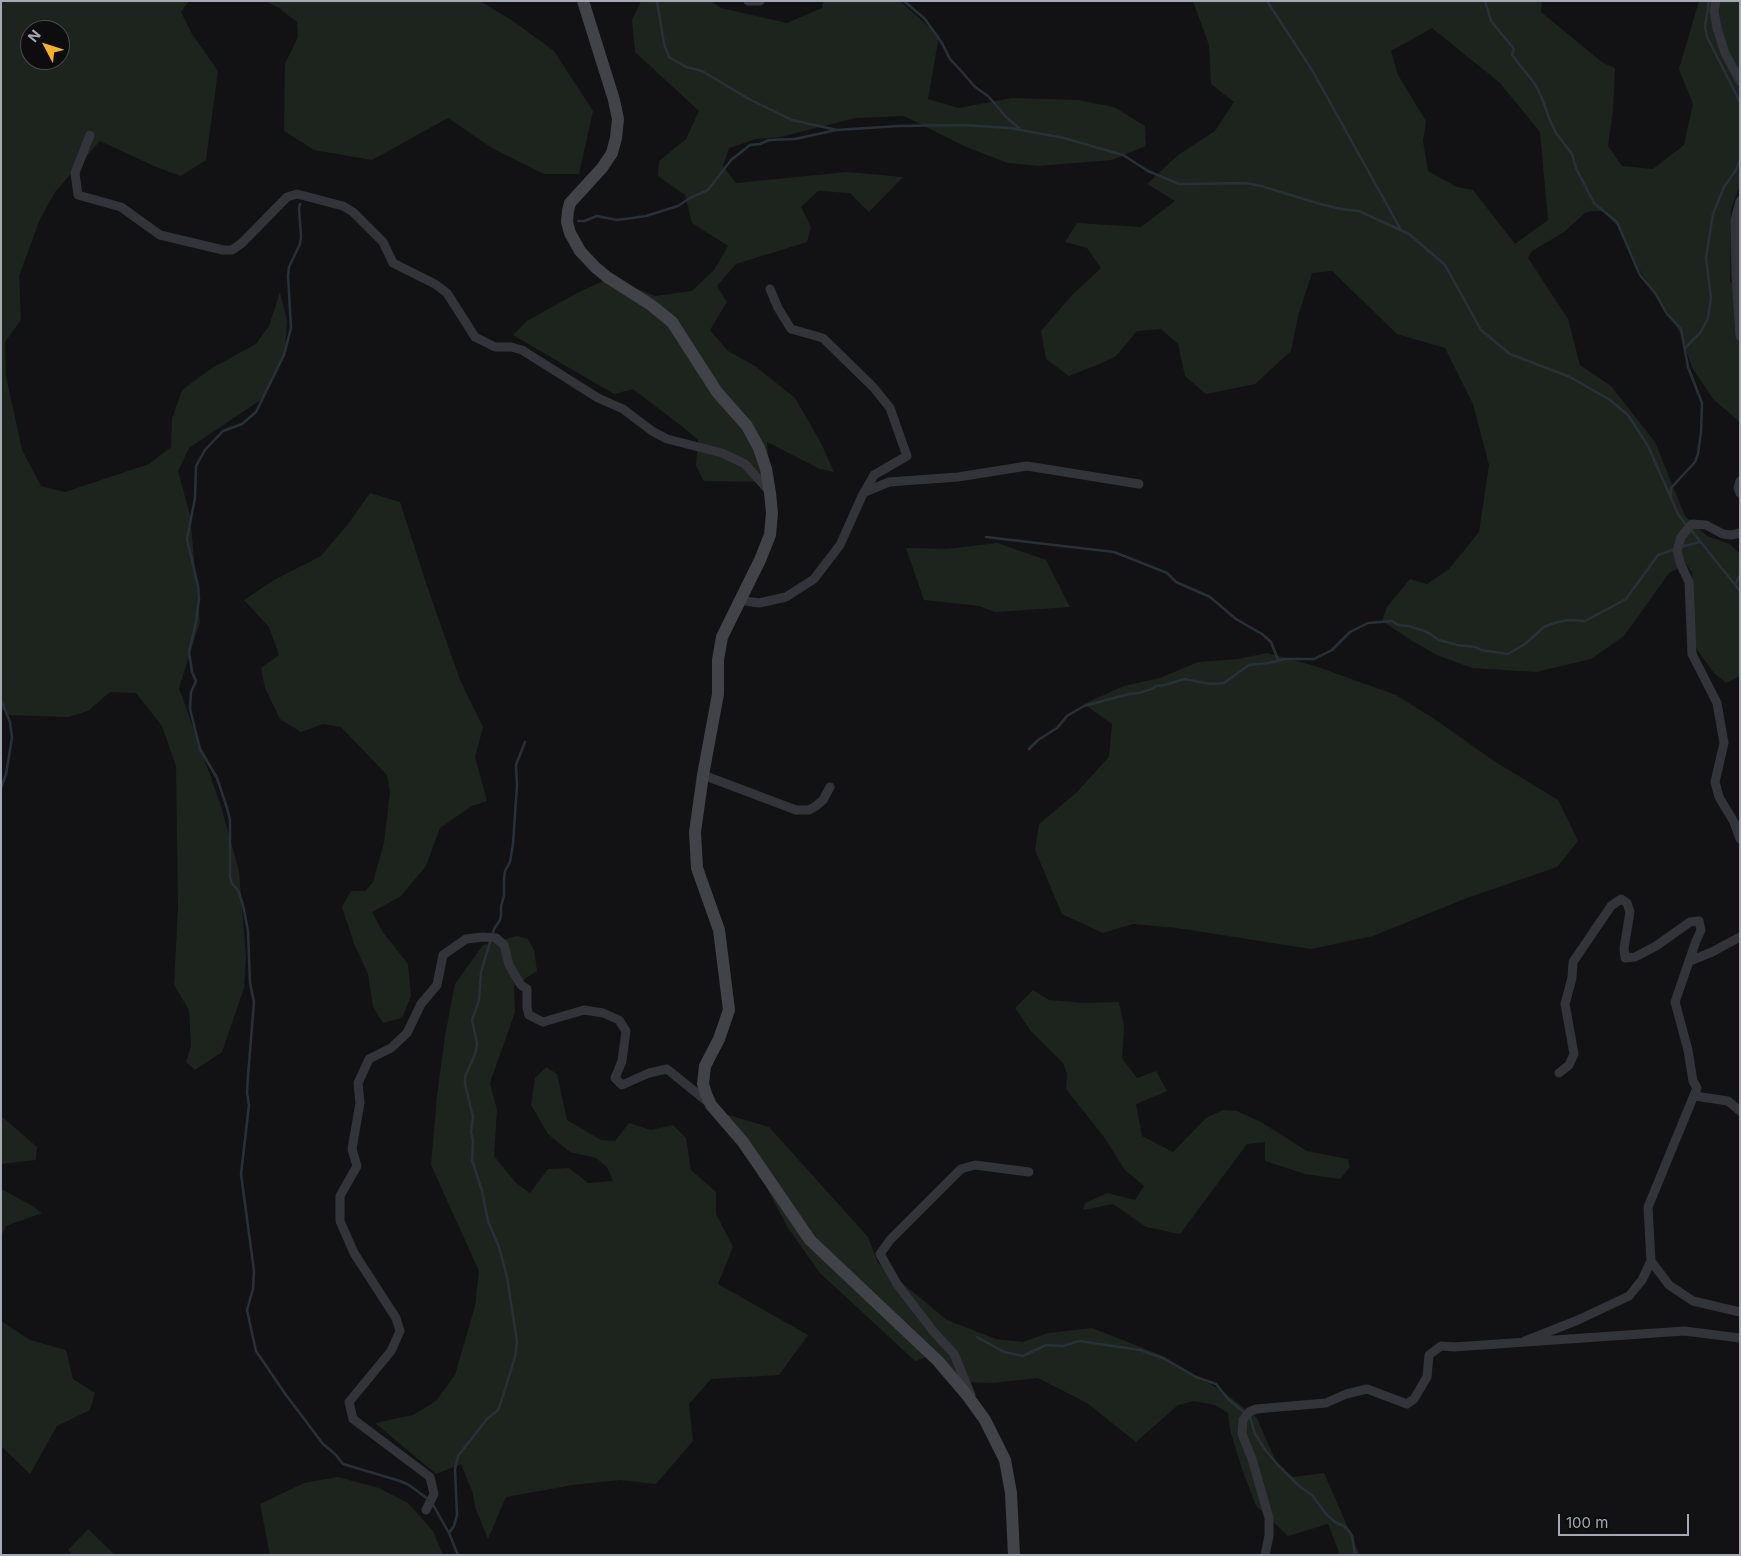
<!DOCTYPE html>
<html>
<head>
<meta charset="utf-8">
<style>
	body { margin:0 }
	#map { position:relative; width:1741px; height:1556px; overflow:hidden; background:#121214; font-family:Inter,sans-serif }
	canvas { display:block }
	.frame { position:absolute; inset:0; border:2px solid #a4a9b5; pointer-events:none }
	.north { position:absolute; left:20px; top:20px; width:50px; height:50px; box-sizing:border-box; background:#0d0d0f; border:1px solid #494b51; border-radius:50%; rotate:310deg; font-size:14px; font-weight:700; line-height:20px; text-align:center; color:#a4a9b5 }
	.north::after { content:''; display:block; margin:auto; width:18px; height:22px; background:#f5b229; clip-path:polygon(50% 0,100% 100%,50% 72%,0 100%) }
	.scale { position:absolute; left:1558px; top:1514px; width:131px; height:22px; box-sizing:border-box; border:2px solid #a4a9b5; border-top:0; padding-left:6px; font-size:15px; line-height:18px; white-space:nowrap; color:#a4a9b5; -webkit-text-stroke:4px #0d0d0f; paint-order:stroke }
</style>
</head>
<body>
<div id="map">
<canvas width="1741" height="1556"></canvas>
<div class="frame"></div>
<div class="north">N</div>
<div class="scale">100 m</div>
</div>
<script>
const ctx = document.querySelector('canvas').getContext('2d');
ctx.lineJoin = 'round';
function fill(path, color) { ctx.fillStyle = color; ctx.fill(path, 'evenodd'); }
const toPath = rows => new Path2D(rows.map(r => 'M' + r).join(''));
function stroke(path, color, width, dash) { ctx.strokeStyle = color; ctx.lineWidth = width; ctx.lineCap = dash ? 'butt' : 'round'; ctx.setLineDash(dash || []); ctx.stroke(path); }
fill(toPath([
	[1,1,189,1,181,12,192,34,218,71,206,160,181,176,156,167,100,141,55,192,40,219,19,276,21,320,5,342,6,376,22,450,41,486,65,492,149,464,171,447,172,419,182,390,212,368,256,344,269,326,280,292,287,321,285,355,262,399,189,448,178,471,190,515,200,622,179,688,220,803,239,871,246,957,244,988,222,1052,195,1070,186,1062,191,1046,189,1010,174,985,178,907,176,766,162,726,136,693,110,692,88,711,68,717,9,715,1,709],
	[30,30,60,30,60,60,30,60],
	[265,1,480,1,513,21,554,51,593,111,579,174,544,174,492,148,448,118,372,160,314,150,284,131,285,64,298,37,297,22,279,8],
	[641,1,711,1,721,8,787,23,822,8,823,1,900,1,939,36,928,99,958,108,1012,98,1078,100,1114,107,1145,126,1146,146,1112,160,1038,166,1008,163,966,147,904,116,855,118,781,137,756,139,729,148,723,166,736,183,847,172,903,177,869,212,850,193,818,191,801,207,811,227,807,242,736,264,717,286,727,302,710,330,728,351,755,366,795,398,821,443,834,472,820,469,767,442,770,482,704,481,696,466,698,440,684,428,633,389,614,394,513,335,527,321,579,292,610,278,655,296,692,291,714,270,728,246,692,223,685,195,658,176,659,161,686,139,699,111,635,52,632,20],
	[1193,1,1542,1,1541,12,1603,63,1615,68,1613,111,1608,146,1622,166,1653,169,1684,145,1693,104,1679,69,1699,1,1740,1,1740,185,1731,209,1730,282,1740,285,1740,422,1713,399,1693,369,1679,331,1639,269,1621,229,1602,211,1591,211,1585,213,1564,232,1532,251,1528,258,1568,319,1580,365,1611,386,1655,442,1685,516,1707,536,1730,544,1740,554,1740,676,1726,683,1714,673,1695,647,1692,572,1686,564,1669,573,1624,636,1591,659,1536,672,1472,668,1437,655,1412,641,1382,621,1387,607,1410,579,1427,584,1449,569,1479,532,1489,465,1473,404,1445,348,1397,334,1332,271,1312,273,1298,316,1291,351,1255,384,1206,394,1185,376,1178,344,1161,329,1137,331,1116,356,1097,365,1069,376,1046,359,1041,331,1072,295,1101,268,1087,248,1065,242,1077,223,1141,227,1175,201,1147,184,1178,155,1215,131,1234,102,1211,84,1209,45],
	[1432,28,1500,83,1540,132,1548,220,1515,244,1473,190,1457,187,1428,171,1423,141,1426,121,1398,75,1391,51],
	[370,493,400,502,427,586,460,680,483,727,475,757,487,801,472,806,440,828,426,866,401,896,372,912,382,931,408,964,411,996,402,1018,383,1023,373,1007,368,974,355,946,342,907,351,891,365,891,373,882,384,843,390,792,387,775,341,727,323,724,301,732,280,719,265,688,261,668,279,655,269,627,244,600,274,580,321,556,348,524],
	[997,543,1046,560,1070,607,995,612,979,606,924,600,906,548,947,549],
	[1267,653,1315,666,1396,695,1433,718,1494,761,1558,800,1578,841,1557,867,1467,898,1373,936,1311,949,1177,928,1133,924,1103,933,1062,914,1035,850,1039,824,1076,793,1109,757,1112,724,1084,704,1124,686,1160,678,1198,662,1238,659],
	[517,936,528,939,534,950,537,971,514,986,515,1012,490,1083,497,1110,494,1156,516,1183,530,1193,548,1169,569,1168,588,1183,613,1181,607,1167,596,1158,570,1152,548,1134,531,1105,535,1078,546,1067,557,1074,567,1120,601,1140,615,1141,629,1123,651,1130,673,1125,686,1138,691,1170,716,1192,716,1214,733,1247,718,1284,808,1335,779,1375,711,1379,689,1404,693,1441,656,1484,620,1480,573,1485,506,1497,488,1539,475,1507,473,1493,461,1464,436,1474,375,1423,413,1415,436,1401,455,1375,475,1306,479,1271,431,1165,437,1096,445,1036,455,984,483,945],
	[1033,990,1049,1000,1084,1003,1119,1002,1124,1026,1122,1058,1137,1078,1156,1071,1167,1091,1136,1104,1142,1136,1173,1152,1206,1118,1223,1110,1237,1111,1261,1122,1307,1151,1348,1159,1350,1167,1340,1179,1305,1174,1265,1161,1265,1142,1247,1144,1180,1234,1146,1227,1113,1204,1083,1210,1085,1203,1107,1193,1135,1200,1144,1186,1125,1170,1104,1137,1066,1089,1067,1074,1063,1063,1031,1031,1015,1008],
	[728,1115,769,1127,868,1237,878,1263,947,1320,996,1339,1023,1342,1048,1333,1092,1328,1163,1356,1222,1391,1257,1418,1277,1464,1293,1477,1324,1473,1360,1555,1340,1555,1328,1524,1288,1536,1256,1506,1242,1469,1230,1430,1228,1413,1215,1405,1194,1401,1178,1405,1136,1442,1087,1403,1038,1378,992,1383,962,1382,934,1354,915,1361,820,1273,788,1228],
	[1,1116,37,1147,36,1160,1,1164],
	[1,1189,29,1204,42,1213,6,1226,1,1237],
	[1,1321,30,1340,66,1350,73,1379,95,1393,90,1410,57,1426,30,1474,1,1446],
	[338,1477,379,1488,408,1503,433,1531,443,1555,270,1555,260,1504,304,1483],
	[88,1529,115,1555,73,1555,68,1550]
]), '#1d241e');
stroke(toPath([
	[657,1,664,44,669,57,686,67,702,71,749,99,792,120,837,130,898,126,962,125,1010,128,1064,138,1123,155,1148,171,1179,184,1246,183,1261,186,1320,204,1341,209,1359,211,1409,234,1445,265,1481,330,1510,354,1570,377,1610,400,1628,415,1648,446,1678,514,1687,526],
	[904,1,925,19,942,43,950,59,963,73,974,86,989,97,1007,118,1019,128],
	[1267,1,1312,70,1401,230],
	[1485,1,1491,21,1514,49,1512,55,1535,84,1542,98,1549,118,1556,133,1572,154,1576,168,1594,203,1617,222,1640,275,1655,293,1667,314,1681,329,1688,367,1702,403,1701,432,1698,454,1695,462,1671,488,1671,498],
	[1709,1,1705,27,1707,37,1740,102],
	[300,204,299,208,301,237,300,244,289,267,288,276,291,328,284,355,256,412,242,424,223,431,205,450,196,466,195,498,187,539,198,586,199,599,196,622,189,652,192,672,196,681,191,692,190,709,200,749,217,778,227,808,230,820,230,877,232,884,238,890,243,905,248,931,250,983,254,1002,248,1076,247,1093,249,1105,241,1174,254,1271,253,1289,247,1310,256,1351,286,1395,323,1444,336,1455,343,1464,400,1481,409,1485,428,1499],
	[578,221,584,221,597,216,617,220,625,219,646,216,678,206,692,197,708,190,731,160,750,145,760,144,769,140,795,139,836,130],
	[1685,348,1700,333,1708,318,1711,298,1706,258,1713,214,1724,187,1736,170,1740,160],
	[1691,530,1740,591],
	[986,537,1114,552,1147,565,1167,573,1176,582,1210,597,1236,619,1262,634,1271,642,1278,660],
	[1680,547,1700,542],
	[1735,585,1740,575],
	[1,700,10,722,12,738,6,774,1,788],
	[1029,749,1038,740,1057,728,1067,716,1084,706,1129,694,1139,693,1152,689,1156,686,1165,685,1184,679,1210,684,1224,683,1249,665,1269,663,1284,659,1314,659,1332,650,1350,632,1368,623,1392,621,1398,625,1409,626,1427,632,1439,640,1457,645,1475,647,1481,650,1508,654,1525,644,1544,627,1554,623,1569,620,1585,621,1626,599,1658,555,1675,549],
	[977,1337,1004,1352,1023,1356,1046,1345,1063,1346,1079,1341,1140,1350,1165,1359,1196,1377,1216,1384,1229,1400,1250,1417,1255,1434,1266,1451,1279,1466,1299,1486,1312,1495,1326,1514,1335,1522,1344,1526,1349,1531,1352,1536,1355,1555],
	[432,1503,449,1533,458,1555],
	[449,1533,454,1526,457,1515,455,1469,458,1456,487,1419,498,1410,501,1402,515,1357,517,1341,507,1277,499,1247,488,1221,482,1191,472,1160,473,1140,471,1132,473,1117,465,1084,465,1077,475,1054,477,1044,472,1020,479,1000,481,972,494,929,500,920,501,915,501,906,504,896,504,879,505,871,510,862,513,844,517,785,516,765,525,742]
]), '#293138', 2.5);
stroke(toPath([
	[748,1,760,1],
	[1716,1,1714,11,1717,28,1725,53,1740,81],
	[90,135,75,173,78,195,121,207,160,235,223,250,232,250,242,243,287,197,297,194,343,206,353,212,383,242,393,263,435,284,447,293,475,337,495,347,511,347,522,350,598,398,623,409,652,431,667,439,722,453,745,464,770,492],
	[1740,201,1735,220,1736,276,1740,336],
	[1740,481,1738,488,1740,493],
	[865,492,889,482,958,477,1027,466,1139,484],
	[1740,533,1731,535,1723,534,1706,525,1692,524,1681,537,1677,551,1681,565,1689,582,1692,654,1717,703,1724,743,1715,782,1719,797,1734,822,1740,839],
	[739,600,759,603,786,597,814,579,840,545,862,496,874,475,907,456,890,408,874,388,823,338,791,329,778,308,770,289],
	[703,775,796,810,809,810,816,806,823,800,830,787],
	[1690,961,1712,952,1740,937],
	[1695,1096,1728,1101,1740,1111],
	[1651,1261,1669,1285,1693,1301,1740,1312],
	[1525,1341,1578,1320,1629,1296,1642,1280,1651,1261,1648,1207,1697,1088,1693,1081,1688,1050,1675,1002,1696,941,1701,930,1699,921,1690,922,1656,946,1635,957,1625,958,1624,948,1630,912,1627,903,1621,899,1611,906,1573,962,1572,978,1565,1004,1574,1054,1569,1065,1559,1073],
	[971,1395,954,1354,933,1331,897,1284,880,1254,890,1240,961,1169,975,1165,1029,1172],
	[426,1510,434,1494,430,1477,353,1419,349,1402,391,1351,400,1331,396,1318,354,1253,340,1221,340,1196,357,1166,352,1149,360,1103,358,1083,369,1059,391,1048,407,1033,421,1004,437,985,443,955,466,939,483,937,496,938,504,945,509,965,521,985,527,989,527,1008,529,1015,543,1022,584,1010,603,1013,619,1020,626,1031,622,1061,615,1078,622,1085,649,1073,667,1069,709,1103],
	[1265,1555,1269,1536,1269,1518,1252,1459,1242,1434,1243,1420,1249,1412,1256,1409,1326,1403,1346,1394,1367,1389,1407,1404,1414,1399,1427,1377,1429,1355,1441,1346,1454,1347,1684,1331,1740,1338]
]), '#333439', 9);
stroke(toPath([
	[583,1,614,100,618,119,616,138,612,153,602,168,570,203,568,211,567,222,570,233,580,251,595,267,607,277,651,305,672,322,717,392,747,426,759,448,766,469,770,493,772,513,770,535,760,560,722,637,718,660,718,694,703,775,695,832,697,868,719,930,729,1010,719,1039,705,1066,703,1084,706,1094,711,1105,743,1142,810,1240,938,1361,967,1395,985,1420,1005,1460,1011,1493,1014,1555]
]), '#414349', 12);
</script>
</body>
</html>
